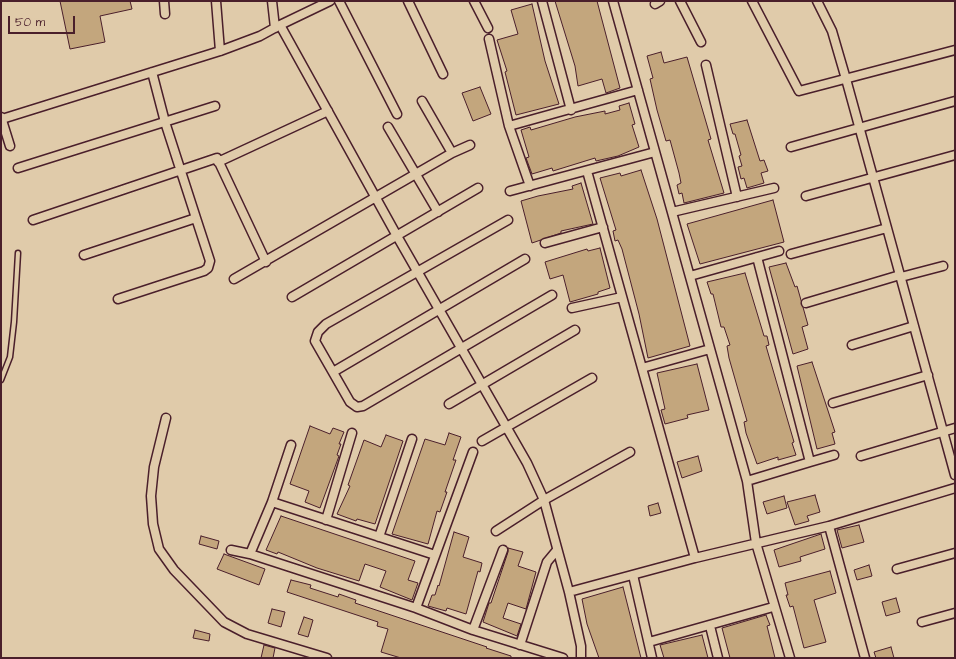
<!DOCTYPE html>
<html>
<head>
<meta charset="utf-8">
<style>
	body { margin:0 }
	#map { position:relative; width:956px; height:659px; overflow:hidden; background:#e0cbaa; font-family:"Architects Daughter",sans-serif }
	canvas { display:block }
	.frame { position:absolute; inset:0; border:2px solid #4a1f2b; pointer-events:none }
	.scale { position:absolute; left:8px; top:16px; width:67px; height:18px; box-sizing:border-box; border:2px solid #4a1f2b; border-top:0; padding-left:5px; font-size:12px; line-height:14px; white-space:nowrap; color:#4a1f2b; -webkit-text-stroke:3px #e0cbaa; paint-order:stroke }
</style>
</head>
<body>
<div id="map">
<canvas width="956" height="659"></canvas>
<div class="frame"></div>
<div class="scale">50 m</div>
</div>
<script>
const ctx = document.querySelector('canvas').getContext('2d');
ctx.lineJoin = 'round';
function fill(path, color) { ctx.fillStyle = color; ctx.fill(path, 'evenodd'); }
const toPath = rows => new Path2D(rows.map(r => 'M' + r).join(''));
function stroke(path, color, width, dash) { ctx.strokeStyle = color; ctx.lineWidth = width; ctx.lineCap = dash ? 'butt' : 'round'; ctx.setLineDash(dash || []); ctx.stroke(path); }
const building = toPath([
	[60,1,130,1,132,9,100,16,105,42,70,49,60,1],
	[555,1,597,1,620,88,606,93,602,79,578,86,575,66,555,1],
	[532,4,545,61,559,104,516,115,505,72,507,71,497,40,518,34,511,10,532,4],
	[661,52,664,63,687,57,711,139,708,140,724,193,684,203,682,193,679,194,677,185,681,183,679,173,670,140,666,141,657,110,650,79,653,78,647,56,661,52],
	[480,87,491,114,473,121,462,93,480,87],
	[629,103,635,124,632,125,639,147,618,156,596,161,595,158,553,171,552,168,532,174,526,158,529,157,521,130,530,127,531,130,575,117,605,111,605,114,620,110,619,106,629,103],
	[747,120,760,161,764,160,768,171,761,173,764,183,747,188,744,178,741,179,738,167,742,166,739,156,741,155,735,134,733,134,730,124,747,120],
	[641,170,657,219,690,346,648,358,639,314,622,249,618,240,615,241,613,231,616,230,600,178,620,173,621,176,641,170],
	[581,183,593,224,561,231,561,233,532,243,521,201,538,196,573,189,572,186,581,183],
	[773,200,784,242,700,264,687,224,773,200],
	[600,248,610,288,598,292,598,294,570,302,563,275,550,279,545,262,587,249,588,251,600,248],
	[786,263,795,287,797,286,808,325,802,327,808,349,793,354,769,267,786,263],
	[745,273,764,336,767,336,769,345,766,346,794,442,792,443,796,455,778,460,778,457,757,464,746,433,744,422,747,421,729,358,727,346,730,345,724,327,721,327,713,294,711,294,707,282,745,273],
	[812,362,835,432,832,433,835,444,817,449,797,366,812,362],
	[697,364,709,410,687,415,688,418,665,424,661,410,665,409,657,373,697,364],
	[310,426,330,434,333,428,344,432,339,444,341,444,337,455,339,456,320,508,305,502,309,491,290,484,310,426],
	[449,433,461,437,453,460,456,460,445,492,447,492,440,512,437,511,428,544,392,534,425,439,445,445,449,433],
	[386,435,403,441,375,524,357,519,356,521,337,514,350,486,348,485,364,440,381,447,386,435],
	[698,456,702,471,682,478,677,462,698,456],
	[815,495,820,512,807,516,809,521,795,525,787,502,815,495],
	[784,496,787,508,767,514,763,502,784,496],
	[658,503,661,513,650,516,648,506,658,503],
	[281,516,415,561,408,580,418,583,412,600,380,587,386,571,365,564,359,581,317,568,278,552,277,554,266,550,281,516],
	[859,525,864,542,842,548,837,530,859,525],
	[454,532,469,537,463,557,482,563,480,572,478,571,466,614,447,608,446,611,428,606,432,595,435,595,438,585,439,586,454,532],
	[821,534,825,549,800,557,801,561,779,567,774,550,821,534],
	[201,536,219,541,217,549,199,544,201,536],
	[508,548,523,552,518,566,536,572,526,609,508,603,503,618,521,624,517,636,483,622,489,603,491,603,508,552,508,548],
	[224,554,265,569,259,585,217,569,224,554],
	[869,565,872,576,857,580,854,570,869,565],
	[830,571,836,593,814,600,826,642,804,648,793,606,790,607,786,595,788,595,785,583,830,571],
	[291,580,311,585,310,588,338,597,339,594,356,600,355,603,487,647,486,648,511,656,511,658,401,658,381,652,388,629,377,626,378,622,287,592,291,580],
	[623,587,641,658,599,658,587,624,582,599,623,587],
	[896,598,900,612,886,616,882,602,896,598],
	[272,609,285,612,281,627,268,623,272,609],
	[766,615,770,625,767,626,775,658,730,658,722,628,766,615],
	[304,617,313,620,308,637,298,634,304,617],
	[195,630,210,634,209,641,193,638,195,630],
	[702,635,708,658,664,658,660,645,702,635],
	[264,645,275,648,273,658,261,658,264,645],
	[891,647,894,658,876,658,874,652,891,647]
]);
fill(building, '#c3a67d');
stroke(building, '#4a1f2b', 1);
const lane = toPath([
	[1,380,10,357,14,322,18,253]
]);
const street = toPath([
	[164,1,165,14],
	[216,1,220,51],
	[272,1,275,28],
	[330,1,280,25,397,236,527,463,544,500,569,592],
	[339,1,397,114],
	[408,1,443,74],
	[474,1,488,28],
	[542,1,571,110],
	[613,1,747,481,756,543,790,658],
	[680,1,701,42],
	[752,1,799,91,955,50],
	[817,1,832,31,846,79,955,475],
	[655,4,660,1],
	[489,39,509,126,530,186],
	[706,65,737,197],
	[422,101,452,153],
	[1,117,10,146],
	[2,119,220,51,260,36,280,25],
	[509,126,638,90],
	[388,127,438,212],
	[791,147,955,101],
	[218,162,328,111],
	[18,168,215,106],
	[587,171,695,558],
	[510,191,655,152],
	[806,196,955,155],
	[672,212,774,188],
	[33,220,217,158,266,262],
	[508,220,326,324,318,332,315,341,350,402,357,407,363,406,552,295],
	[545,243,603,227],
	[791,254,887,228],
	[84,255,196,218,165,122,152,72],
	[690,276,779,251],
	[901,277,943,266],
	[234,279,452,153,470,145],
	[292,297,478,188],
	[118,299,204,271,208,268,210,261,196,218],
	[806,303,900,275],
	[572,308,622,297],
	[852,345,914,326],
	[642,368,710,349],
	[333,372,525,259],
	[833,403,928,375],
	[449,404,575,330],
	[166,418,154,467,151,496,153,524,159,549,174,570,224,622,247,634,327,658],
	[482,441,592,378],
	[861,456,955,428],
	[810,462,834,455],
	[747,481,810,462,757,257],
	[272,502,435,555],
	[326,520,352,433],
	[829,526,955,488],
	[496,531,544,500,630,452],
	[379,537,412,439],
	[231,550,250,554,416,608,473,630,563,658],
	[250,554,272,502,291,445],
	[897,569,955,553],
	[633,575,652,658],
	[416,608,473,452],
	[922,622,955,613],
	[710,626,718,658],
	[473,630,503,550],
	[649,642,773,607],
	[520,645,547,562,557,550],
	[581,658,581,646,569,592,695,558,829,526,865,658]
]);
stroke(lane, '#4a1f2b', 7);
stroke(street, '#4a1f2b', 11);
stroke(lane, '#e0cbaa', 4);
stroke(street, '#e0cbaa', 8);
</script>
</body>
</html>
